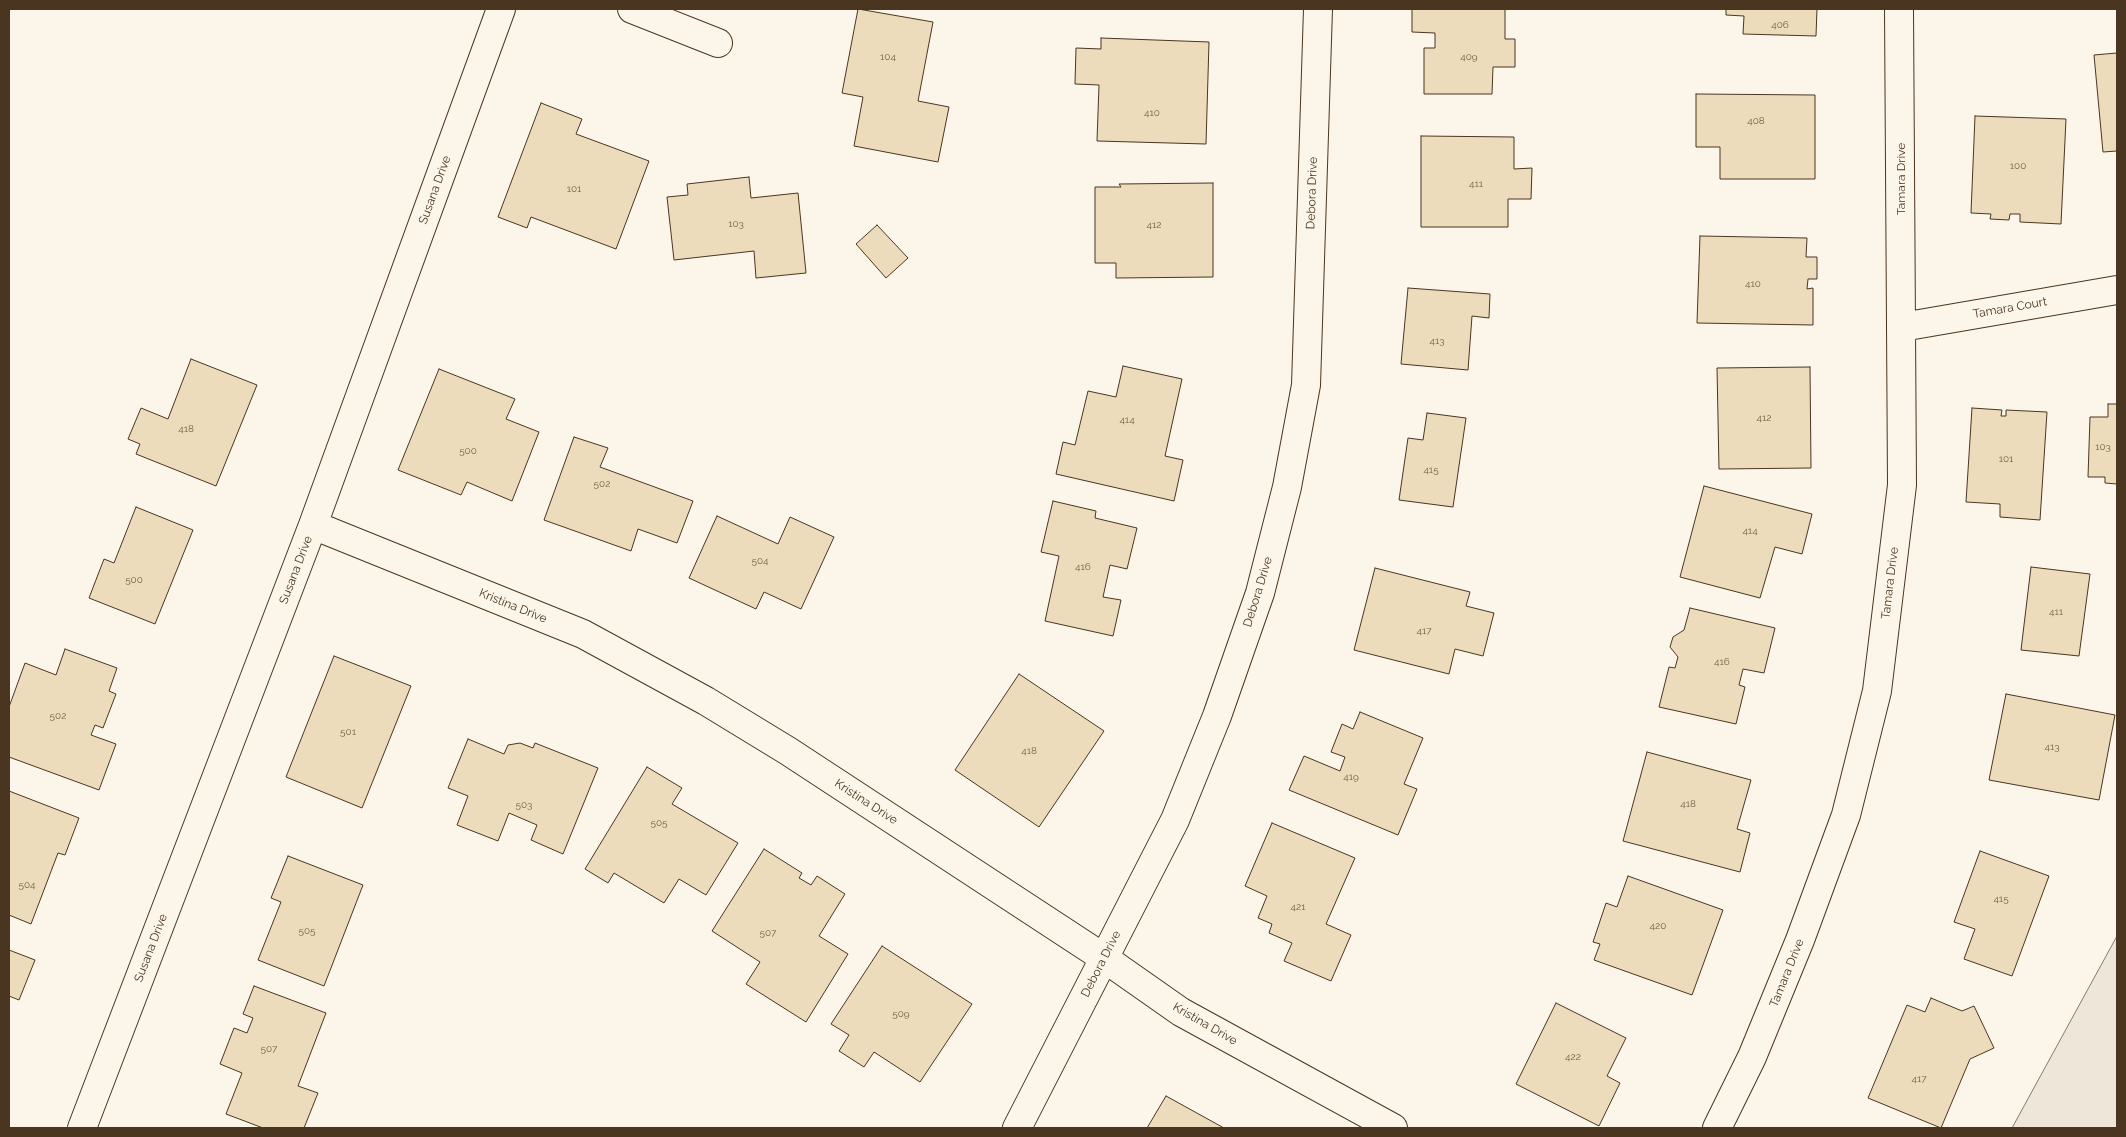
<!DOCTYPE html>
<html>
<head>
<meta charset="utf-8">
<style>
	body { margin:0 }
	#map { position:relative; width:2126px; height:1137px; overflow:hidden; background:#fbf6e9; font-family:Raleway,sans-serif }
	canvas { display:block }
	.frame { position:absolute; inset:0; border:10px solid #4a3520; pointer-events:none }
</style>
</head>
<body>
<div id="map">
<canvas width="2126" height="1137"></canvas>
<div class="frame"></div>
</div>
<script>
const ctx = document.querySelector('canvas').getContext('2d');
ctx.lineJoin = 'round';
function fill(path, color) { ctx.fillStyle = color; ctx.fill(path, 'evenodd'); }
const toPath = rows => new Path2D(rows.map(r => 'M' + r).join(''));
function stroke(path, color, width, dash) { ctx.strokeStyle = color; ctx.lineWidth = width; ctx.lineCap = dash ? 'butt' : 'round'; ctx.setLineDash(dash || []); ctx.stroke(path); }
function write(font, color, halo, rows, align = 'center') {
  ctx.font = font + ' Raleway,sans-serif'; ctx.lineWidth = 4; ctx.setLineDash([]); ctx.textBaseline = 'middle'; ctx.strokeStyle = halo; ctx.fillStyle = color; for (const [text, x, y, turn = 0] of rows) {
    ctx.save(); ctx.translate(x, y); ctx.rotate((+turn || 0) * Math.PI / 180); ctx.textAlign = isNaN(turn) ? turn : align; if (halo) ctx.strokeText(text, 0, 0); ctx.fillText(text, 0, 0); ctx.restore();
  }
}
const green = toPath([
	[2117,936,2117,1128,2012,1128,2117,936]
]);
fill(green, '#ede6d9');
stroke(green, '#887966', 1);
const building = toPath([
	[858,9,933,22,918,101,949,107,938,162,854,146,863,97,842,93,858,9],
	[1412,9,1505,9,1505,39,1515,39,1515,67,1493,67,1492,94,1424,94,1424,48,1435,48,1435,33,1412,32,1412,9],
	[1726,9,1817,9,1816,36,1743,34,1744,16,1726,15,1726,9],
	[1101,38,1209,42,1206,144,1097,141,1099,85,1075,84,1076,48,1101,49,1101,38],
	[2117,53,2117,151,2103,152,2094,55,2117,53],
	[1696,94,1815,95,1815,179,1720,179,1720,147,1696,147,1696,94],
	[541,103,582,119,576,134,649,161,616,249,531,217,527,228,498,217,541,103],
	[1975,116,2066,119,2061,224,2020,222,2020,214,2010,214,2009,220,1990,219,1991,214,1971,213,1975,116],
	[1421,136,1514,137,1514,169,1532,168,1531,199,1508,199,1508,227,1421,227,1421,136],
	[749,177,751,198,798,193,806,273,756,278,754,251,674,260,667,197,688,195,687,184,749,177],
	[1213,183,1213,277,1116,278,1116,263,1095,263,1095,187,1121,187,1119,184,1213,183],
	[877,225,908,258,886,278,856,244,877,225],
	[1700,236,1807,238,1806,257,1817,257,1817,279,1808,279,1807,289,1813,288,1813,325,1697,323,1700,236],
	[1408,288,1490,294,1489,318,1472,316,1468,370,1401,364,1408,288],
	[191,359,257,385,216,486,136,454,140,444,128,439,141,408,168,419,191,359],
	[1123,366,1182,379,1165,456,1183,460,1174,501,1056,474,1063,442,1075,445,1088,391,1116,397,1123,366],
	[1810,367,1811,468,1719,469,1717,368,1810,367],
	[439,369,515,399,506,419,539,432,512,501,467,482,461,495,398,470,439,369],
	[2108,404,2117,404,2117,484,2105,483,2105,477,2088,477,2090,417,2108,417,2108,404],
	[1972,408,2002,410,2001,416,2006,416,2006,410,2047,412,2040,520,2000,517,2000,504,1966,502,1972,408],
	[1427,413,1466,418,1453,507,1399,500,1408,438,1423,440,1427,413],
	[574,437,608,448,600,467,693,501,677,543,638,529,631,551,544,520,574,437],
	[1704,486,1812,514,1802,554,1775,547,1760,598,1680,577,1704,486],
	[1053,501,1096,511,1095,518,1137,528,1127,569,1110,565,1103,597,1121,600,1113,636,1045,621,1059,556,1041,552,1053,501],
	[136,507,193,530,155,624,89,598,104,559,114,563,136,507],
	[717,516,778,544,790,517,834,537,801,609,764,592,756,609,689,578,717,516],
	[2031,567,2090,574,2079,656,2021,650,2031,567],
	[1375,568,1470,592,1466,606,1494,613,1483,656,1455,649,1449,674,1354,650,1375,568],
	[1690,608,1775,628,1764,673,1743,669,1739,685,1745,687,1736,724,1659,707,1669,667,1675,668,1678,657,1670,647,1673,637,1684,630,1690,608],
	[65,649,117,668,109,691,116,694,103,728,95,725,91,735,116,744,99,790,9,757,9,707,25,663,56,675,65,649],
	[334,656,411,686,362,808,286,777,334,656],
	[1019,674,1104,731,1039,827,955,770,1019,674],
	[2006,694,2115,715,2099,800,1989,780,2006,694],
	[1360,712,1423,738,1404,784,1417,789,1398,835,1289,790,1304,756,1340,771,1345,757,1331,752,1342,724,1353,729,1360,712],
	[468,739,504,754,508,745,520,743,533,748,535,743,598,768,563,854,531,840,537,825,509,813,498,841,457,825,468,796,448,788,468,739],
	[1647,752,1751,780,1737,829,1750,833,1740,872,1623,841,1647,752],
	[647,767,682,788,672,804,738,843,706,895,679,879,664,903,614,873,608,883,585,869,647,767],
	[9,791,79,818,65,855,58,853,31,924,9,915,9,791],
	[1272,823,1355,858,1326,924,1351,935,1331,981,1284,961,1292,943,1269,933,1272,924,1258,918,1267,896,1245,886,1272,823],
	[764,849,802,873,799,878,811,885,817,876,845,894,819,936,848,954,806,1022,746,984,760,962,712,931,764,849],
	[1980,851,2049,876,2012,976,1964,959,1975,929,1954,922,1980,851],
	[288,856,363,885,324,986,258,960,281,902,271,898,288,856],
	[1628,876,1723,910,1692,995,1594,960,1600,944,1593,942,1606,903,1617,907,1628,876],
	[882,946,972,1004,920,1082,874,1052,864,1067,839,1051,849,1035,831,1024,882,946],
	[9,950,35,960,19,1000,9,996,9,950],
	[254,986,326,1013,298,1086,318,1093,304,1128,263,1128,226,1114,242,1073,220,1064,234,1028,247,1033,253,1018,243,1014,254,986],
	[1931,998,1962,1011,1974,1006,1994,1048,1970,1059,1941,1128,1868,1098,1907,1005,1925,1012,1931,998],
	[1556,1003,1626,1038,1607,1076,1620,1083,1599,1126,1516,1084,1556,1003],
	[1166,1096,1224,1128,1147,1128,1166,1096]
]);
fill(building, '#ecdcbc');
stroke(building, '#4a3520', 1);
const street = toPath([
	[632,9,718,43],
	[1902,327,2117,290],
	[313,525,583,634,706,701,788,751,1104,958,1181,1012,1393,1128],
	[82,1128,313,525,501,9],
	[1017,1128,1175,820,1217,716,1260,593,1287,487,1306,385,1318,9],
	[1717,1128,1752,1057,1800,940,1846,815,1877,691,1902,485,1899,9]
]);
stroke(street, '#4a3520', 30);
stroke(street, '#fbf6e9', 28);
write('10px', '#725f47', null, [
	["406",1780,25],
	["104",888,57],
	["409",1469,57],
	["410",1152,113],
	["408",1756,121],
	["100",2018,166],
	["411",1476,184],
	["101",574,189],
	["103",736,224],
	["412",1154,225],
	["410",1753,284],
	["413",1437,341],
	["412",1764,418],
	["414",1127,420],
	["418",186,429],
	["103",2103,447],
	["500",468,451],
	["101",2006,459],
	["415",1431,470],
	["502",602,484],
	["414",1750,531],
	["504",760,561],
	["416",1083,567],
	["500",134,580],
	["411",2056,612],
	["417",1424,631],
	["416",1722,662],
	["502",58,716],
	["501",348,732],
	["413",2052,747],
	["418",1029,751],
	["419",1351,777],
	["418",1688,804],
	["503",524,805],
	["505",659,823],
	["504",27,885],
	["415",2001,899],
	["421",1298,907],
	["420",1658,926],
	["505",307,931],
	["507",768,933],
	["509",901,1014],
	["507",269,1049],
	["422",1573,1057],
	["417",1919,1079]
]);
write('12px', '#4a3520', '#fbf6e9', [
	["Tamara Drive",1901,179,-90],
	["Susana Drive",435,190,-70],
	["Debora Drive",1312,193,-88],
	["Tamara Court",2010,308,-10],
	["Susana Drive",296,570,-69],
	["Tamara Drive",1890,583,-83],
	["Debora Drive",1258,592,-73],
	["Kristina Drive",513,606,22],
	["Kristina Drive",866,802,33],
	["Susana Drive",151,948,-69],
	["Debora Drive",1101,964,-63],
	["Tamara Drive",1787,973,-68],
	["Kristina Drive",1205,1024,30]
]);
</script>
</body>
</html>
